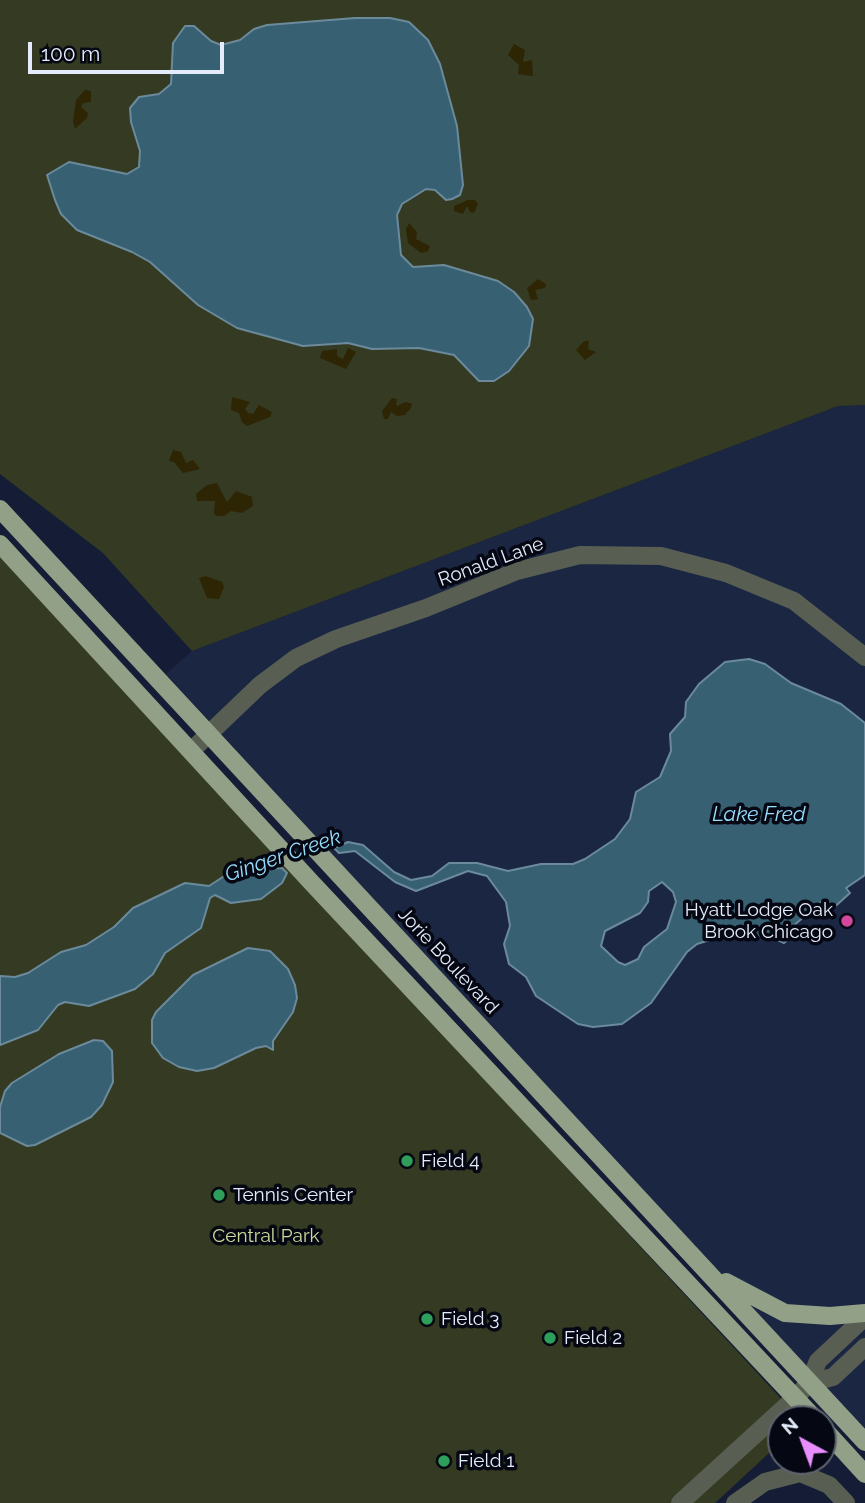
<!DOCTYPE html>
<html>
<head>
<meta charset="utf-8">
<style>
	body { margin:0 }
	#map { position:relative; width:865px; height:1503px; overflow:hidden; background:#141d35; font-family:Raleway,sans-serif }
	canvas { display:block }
	.north { position:absolute; left:767px; top:1405px; width:70px; height:70px; box-sizing:border-box; background:#050812; border:2px solid #5e636f; border-radius:50%; rotate:319deg; font-size:19px; font-weight:700; line-height:28px; text-align:center; color:#e4ebfb }
	.north::after { content:''; display:block; margin:auto; width:24px; height:32px; background:#e98dfe; clip-path:polygon(50% 0,100% 100%,50% 72%,0 100%) }
	.scale { position:absolute; left:28px; top:42px; width:196px; height:32px; box-sizing:border-box; border:4px solid #e4ebfb; border-top:0; padding-left:9px; font-size:21px; line-height:24px; white-space:nowrap; color:#e4ebfb; -webkit-text-stroke:5px #050812; paint-order:stroke }
</style>
</head>
<body>
<div id="map">
<canvas width="865" height="1503"></canvas>
<div class="north">N</div>
<div class="scale">100 m</div>
</div>
<script>
const ctx = document.querySelector('canvas').getContext('2d');
ctx.lineJoin = 'round';
function fill(path, color) { ctx.fillStyle = color; ctx.fill(path, 'evenodd'); }
const toPath = rows => new Path2D(rows.map(r => 'M' + r).join(''));
function stroke(path, color, width, dash) { ctx.strokeStyle = color; ctx.lineWidth = width; ctx.lineCap = dash ? 'butt' : 'round'; ctx.setLineDash(dash || []); ctx.stroke(path); }
function write(font, color, halo, rows, align = 'center') {
  ctx.font = font + ' Raleway,sans-serif'; ctx.lineWidth = 7; ctx.setLineDash([]); ctx.textBaseline = 'middle'; ctx.strokeStyle = halo; ctx.fillStyle = color; for (const [text, x, y, turn = 0] of rows) {
    ctx.save(); ctx.translate(x, y); ctx.rotate((+turn || 0) * Math.PI / 180); ctx.textAlign = isNaN(turn) ? turn : align; if (halo) ctx.strokeText(text, 0, 0); ctx.fillText(text, 0, 0); ctx.restore();
  }
}
fill(toPath([
	[865,405,865,1431,166,674,192,651,838,406]
]), '#1b2643');
fill(toPath([
	[0,0,865,0,865,405,838,406,192,651,103,553,0,474],
	[0,557,800,1419,781,1419,781,1442,715,1503,0,1503]
]), '#353b22');
fill(toPath([
	[514,44,525,50,523,62,532,60,533,76,518,74,519,65,508,55],
	[85,90,91,91,91,102,83,103,81,107,88,113,87,118,75,129,73,122,76,100],
	[468,200,475,200,478,204,474,213,470,212,467,206,463,214,454,211,454,206],
	[409,223,417,232,416,239,430,246,428,251,421,253,408,243,406,229],
	[538,279,546,284,545,288,535,290,538,299,531,300,527,288],
	[584,341,589,341,588,349,596,352,585,360,576,350],
	[348,348,356,352,346,369,320,358,322,351,337,349,337,356,343,359],
	[232,397,250,402,245,409,248,413,253,414,259,405,272,412,270,417,247,426,242,422,239,413,231,410],
	[392,398,397,399,396,406,406,402,412,404,411,408,405,415,397,416,391,412,388,419,384,419,382,411],
	[173,450,181,452,186,463,193,460,200,469,183,473,174,462,169,461],
	[217,483,227,502,236,491,252,497,253,506,242,513,231,511,224,516,217,516,214,514,215,501,197,501,196,494,207,485],
	[206,576,222,582,224,587,219,599,207,598,199,578]
]), '#2d2504');
const water = toPath([
	[355,18,390,18,409,22,428,40,440,64,457,126,463,185,460,195,452,199,446,200,435,190,426,189,402,204,397,215,401,255,413,267,444,265,498,281,514,292,527,307,533,319,529,346,509,371,494,381,479,381,454,355,419,348,372,349,348,343,303,346,237,328,198,305,150,262,132,252,77,230,61,214,55,200,47,175,69,162,127,174,139,167,140,151,131,122,130,108,139,97,159,94,171,84,173,43,185,26,194,26,211,41,221,45,240,40,254,29,267,25,355,18],
	[749,659,765,664,791,683,841,704,865,723,865,875,846,888,850,893,830,911,821,902,792,927,796,933,784,943,767,935,713,939,697,944,687,952,651,1003,622,1024,593,1027,578,1024,536,996,526,977,509,964,504,944,510,926,506,902,487,876,468,871,416,891,395,882,355,851,339,853,334,848,348,842,363,845,394,872,411,880,432,876,449,863,477,863,508,871,541,864,573,864,585,859,615,839,630,819,636,792,660,777,671,751,670,734,685,717,686,702,699,684,725,662,749,659],
	[662,882,673,892,676,902,667,929,644,947,638,959,625,965,618,962,601,946,605,931,640,913,648,902,649,891,662,882],
	[282,868,287,873,282,883,261,899,231,903,215,895,210,898,201,928,165,953,153,974,135,989,89,1006,65,1002,58,1005,38,1030,0,1045,0,976,15,977,28,973,61,952,86,945,114,927,133,908,185,883,209,886,232,871,282,868],
	[248,948,270,951,288,969,295,985,297,998,293,1012,273,1041,273,1050,266,1046,256,1048,214,1068,197,1071,179,1067,163,1058,152,1043,152,1020,156,1012,193,975,248,948],
	[94,1040,103,1041,112,1051,113,1082,102,1105,91,1117,35,1145,27,1146,0,1133,0,1107,5,1091,12,1083,59,1054,94,1040]
]);
fill(water, '#376072');
stroke(water, '#6b8a9b', 2);
stroke(toPath([
	[191,751,260,685,296,658,336,639,426,608,517,571,580,555,661,556,726,573,794,601,865,657],
	[809,1383,833,1377,865,1347],
	[680,1503,795,1398,809,1383,818,1361,865,1317],
	[735,1503,765,1482,800,1473,829,1485,846,1503]
]), '#585f52', 18);
stroke(toPath([
	[0,509,865,1442],
	[0,544,311,882,815,1419],
	[726,1282,785,1313,830,1316,865,1313],
	[823,1428,865,1474]
]), '#91a086', 18);
for (const [x, y, r, color] of [
	[847,921,7,"#d1479c"],
	[407,1161,7,"#2e9e5b"],
	[219,1195,7,"#2e9e5b"],
	[427,1319,7,"#2e9e5b"],
	[550,1338,7,"#2e9e5b"],
	[444,1461,7,"#2e9e5b"]
]) { const dot = new Path2D(); dot.arc(x, y, r, 0, 2 * Math.PI); ctx.fillStyle = color; ctx.fill(dot); stroke(dot, '#050812', 2.5); }
write('19px', '#e4ebfb', '#050812', [
	["Ronald Lane",491,562,-20],
	["Jorie Boulevard",448,961,47]
]);
write('19px', '#e4ebfb', '#050812', [
	["Hyatt Lodge Oak",833,910,"right"],
	["Brook Chicago",833,932,"right"],
	["Field 4",421,1161],
	["Tennis Center",233,1195],
	["Field 3",441,1319],
	["Field 2",564,1338],
	["Field 1",458,1461]
], 'left');
write('19px', '#cbda9a', '#050812', [
	["Central Park",266,1236]
]);
write('italic 21px', '#95ddfd', '#050812', [
	["Lake Fred",759,815],
	["Ginger Creek",283,856,-19]
]);
</script>
</body>
</html>
